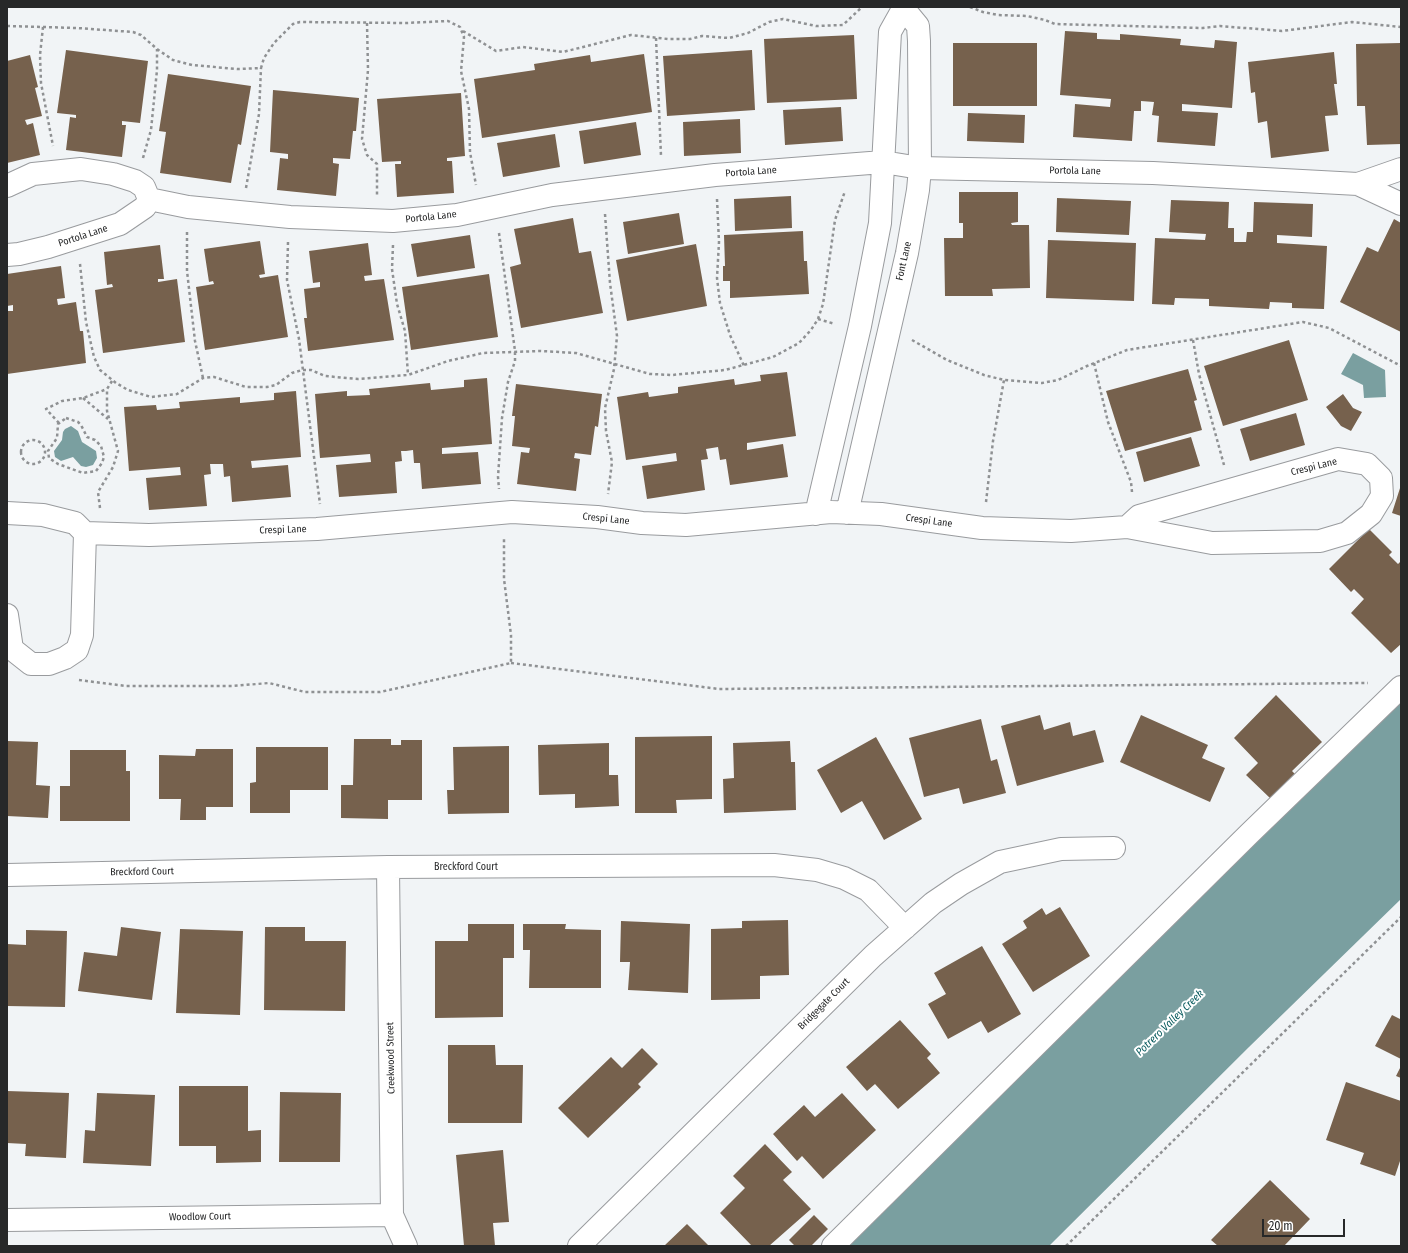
<!DOCTYPE html>
<html>
<head>
<meta charset="utf-8">
<style>
	body { margin:0 }
	#map { position:relative; width:1408px; height:1253px; overflow:hidden; background:#f1f4f6; font-family:"Fira Sans Condensed",sans-serif }
	canvas { display:block }
	.frame { position:absolute; inset:0; border:8px solid #272829; pointer-events:none }
	.scale { position:absolute; left:1262px; top:1219px; width:83px; height:18px; box-sizing:border-box; border:2px solid #272829; border-top:0; padding-left:5px; font-size:12px; line-height:14px; white-space:nowrap; color:#272829; -webkit-text-stroke:3px #fff; paint-order:stroke }
</style>
</head>
<body>
<div id="map">
<canvas width="1408" height="1253"></canvas>
<div class="frame"></div>
<div class="scale">20 m</div>
</div>
<script>
const ctx = document.querySelector('canvas').getContext('2d');
ctx.lineJoin = 'round';
function fill(path, color) { ctx.fillStyle = color; ctx.fill(path, 'evenodd'); }
const toPath = rows => new Path2D(rows.map(r => 'M' + r).join(''));
function stroke(path, color, width, dash) { ctx.strokeStyle = color; ctx.lineWidth = width; ctx.lineCap = dash ? 'butt' : 'round'; ctx.setLineDash(dash || []); ctx.stroke(path); }
function write(font, color, halo, rows, align = 'center') {
  ctx.font = font + ' "Fira Sans Condensed",sans-serif'; ctx.lineWidth = 4; ctx.setLineDash([]); ctx.textBaseline = 'middle'; ctx.strokeStyle = halo; ctx.fillStyle = color; for (const [text, x, y, turn = 0] of rows) {
    ctx.save(); ctx.translate(x, y); ctx.rotate((+turn || 0) * Math.PI / 180); ctx.textAlign = isNaN(turn) ? turn : align; if (halo) ctx.strokeText(text, 0, 0); ctx.fillText(text, 0, 0); ctx.restore();
  }
}
fill(toPath([
	[1353,353,1385,370,1386,397,1364,398,1363,385,1341,374],
	[71,426,78,431,82,442,96,451,97,458,93,465,86,467,81,466,73,457,61,461,55,457,54,451,62,440,63,432,65,429],
	[1401,700,1401,899,1249,1047,1049,1246,847,1246]
]), '#7a9fa0');
fill(toPath([
	[1065,31,1097,33,1097,39,1120,40,1120,34,1181,39,1180,45,1214,48,1215,40,1237,42,1232,108,1182,104,1182,111,1218,113,1215,146,1157,142,1159,116,1152,115,1154,102,1141,101,1141,111,1134,111,1132,141,1073,137,1075,104,1110,107,1111,99,1060,95],
	[854,35,857,99,767,103,764,39],
	[953,43,1037,43,1037,106,953,106],
	[1401,43,1401,144,1367,145,1365,106,1357,106,1356,44],
	[66,50,148,61,140,123,122,121,122,125,126,125,122,157,66,150,70,117,76,118,76,115,57,113],
	[752,50,755,110,667,116,663,56],
	[1334,52,1337,84,1334,84,1338,115,1325,116,1329,151,1271,158,1267,121,1258,123,1255,92,1251,93,1248,62],
	[644,54,652,112,482,138,474,79,535,70,534,64,590,55,591,62],
	[30,55,38,87,35,88,42,116,25,120,27,125,33,123,40,155,7,163,7,61],
	[168,74,251,86,241,145,238,144,231,183,160,173,166,132,159,131],
	[273,90,359,98,356,131,353,131,350,159,333,158,333,163,339,164,336,196,277,190,280,158,288,159,288,154,270,152],
	[461,93,465,156,447,158,447,161,452,161,454,193,397,197,395,164,401,164,401,161,382,162,377,99],
	[841,107,843,141,785,145,783,110],
	[968,113,1025,115,1024,143,967,141],
	[740,119,741,153,684,156,683,122],
	[636,122,641,155,584,164,579,131],
	[555,134,560,167,503,177,497,143],
	[959,192,1018,192,1018,222,1011,223,1012,225,1029,225,1030,288,992,289,993,296,945,296,944,238,963,238,963,223,959,223],
	[791,196,792,228,735,231,734,199],
	[1057,198,1131,201,1129,235,1056,232],
	[1171,200,1229,202,1228,228,1234,228,1234,242,1246,242,1247,232,1253,232,1254,202,1313,204,1312,237,1277,235,1277,243,1327,246,1324,309,1292,308,1292,303,1270,302,1269,309,1209,306,1209,299,1175,298,1174,305,1152,304,1155,238,1205,240,1206,234,1169,232],
	[679,213,684,244,628,254,623,222],
	[573,218,579,253,591,251,603,313,521,328,510,267,521,264,514,229],
	[1394,219,1401,223,1401,332,1340,302,1367,247,1378,252],
	[803,231,804,261,807,261,809,294,730,298,730,281,723,281,723,266,725,266,724,235],
	[470,235,475,268,417,277,411,244],
	[1048,240,1136,243,1134,301,1046,298],
	[260,241,265,274,259,275,260,278,278,275,288,337,205,350,196,287,214,284,213,281,209,282,204,249],
	[368,243,372,275,364,276,365,281,384,279,394,340,308,351,304,318,307,318,304,289,320,287,320,282,313,283,309,251],
	[696,244,707,306,627,321,616,260],
	[160,245,164,279,158,279,158,282,177,279,185,342,103,353,95,290,113,287,112,284,107,285,104,252],
	[61,266,65,298,57,299,58,305,76,302,80,331,83,331,86,363,7,374,7,311,13,311,13,305,7,306,7,274],
	[489,274,498,337,411,350,402,287],
	[1289,340,1308,400,1223,426,1204,366],
	[1188,369,1197,400,1194,401,1202,430,1125,451,1106,391],
	[787,372,796,436,747,443,747,450,783,444,788,477,730,485,726,459,720,460,718,447,706,449,708,459,701,460,705,490,647,499,642,466,677,461,676,453,626,460,617,397,648,392,649,397,678,393,678,387,734,379,735,385,761,381,760,375],
	[487,378,492,444,442,448,442,454,478,452,481,484,422,489,420,463,414,463,413,450,406,451,401,451,402,461,395,462,397,493,339,497,336,465,371,462,370,454,320,458,315,394,347,391,347,396,370,395,369,389,430,383,431,390,464,387,464,380],
	[516,384,602,394,598,427,595,426,591,455,575,453,574,458,580,459,576,491,517,484,521,452,529,453,530,448,512,446,515,416,512,416],
	[296,391,301,457,251,461,252,468,288,465,291,497,232,502,230,476,224,477,223,464,210,464,211,474,204,475,207,506,149,510,146,478,181,475,180,467,129,471,124,407,156,405,157,410,180,408,179,402,240,397,240,403,274,400,274,393],
	[1343,394,1353,408,1362,412,1351,431,1341,426,1326,407],
	[1296,413,1305,445,1250,461,1240,429],
	[1191,437,1200,466,1144,482,1136,452],
	[1401,485,1401,516,1392,513],
	[1369,529,1392,552,1389,555,1398,564,1401,561,1401,644,1391,653,1351,613,1364,599,1354,589,1351,592,1329,569],
	[1276,695,1322,742,1292,771,1295,774,1271,799,1246,775,1258,763,1234,738],
	[1040,715,1044,730,1070,722,1073,736,1095,730,1104,762,1017,786,1001,726],
	[1141,715,1208,745,1202,758,1225,768,1210,802,1120,762],
	[981,719,991,761,997,759,1006,793,963,804,959,788,924,797,909,738],
	[712,736,712,799,676,800,677,813,635,813,635,737],
	[876,737,922,819,884,840,862,801,841,813,817,770],
	[354,739,391,739,391,745,401,745,401,740,422,740,422,800,388,800,388,819,341,818,341,785,353,785],
	[7,741,38,742,36,785,50,786,48,818,7,816],
	[790,741,791,762,795,762,796,810,724,813,723,779,734,778,733,743],
	[609,743,609,775,618,775,619,806,575,808,575,794,539,795,538,745],
	[509,746,509,813,448,814,447,790,454,790,453,747],
	[256,747,328,747,328,790,290,790,290,813,250,813,250,783,256,782],
	[196,749,233,749,233,807,206,807,206,820,180,820,181,799,159,799,159,755,195,756],
	[70,750,126,750,126,771,130,771,130,821,60,821,60,786,70,786],
	[1060,907,1090,956,1033,992,1002,944,1027,928,1023,921,1042,908,1046,915],
	[788,920,789,975,760,976,760,999,711,1000,711,929,742,928,742,921],
	[621,921,690,924,688,993,628,990,630,962,620,962],
	[468,924,514,924,514,958,503,958,503,1017,435,1018,435,941,468,941],
	[523,924,566,924,565,929,601,930,601,988,529,988,530,950,523,950],
	[121,927,161,932,152,1000,78,991,84,952,117,956],
	[265,927,305,927,305,941,346,941,345,1011,264,1010],
	[180,929,243,931,240,1015,176,1013],
	[26,930,67,931,65,1007,7,1006,7,944,26,945],
	[982,946,1021,1014,988,1033,981,1021,948,1039,928,1004,946,994,934,973],
	[1392,1015,1400,1019,1401,1017,1401,1059,1375,1046],
	[900,1020,931,1054,927,1058,940,1073,898,1109,875,1084,867,1091,846,1067],
	[448,1045,495,1045,496,1065,523,1065,522,1123,448,1123],
	[642,1048,658,1064,638,1084,641,1087,588,1138,558,1108,611,1057,622,1068],
	[1401,1066,1401,1078,1396,1076],
	[1346,1082,1401,1101,1401,1158,1395,1176,1360,1164,1364,1153,1326,1140],
	[179,1086,248,1086,248,1131,261,1130,261,1162,216,1163,216,1146,179,1146],
	[7,1091,69,1093,66,1158,25,1156,26,1144,7,1143],
	[280,1092,341,1093,340,1162,279,1162],
	[97,1093,155,1095,151,1166,83,1163,85,1130,95,1131],
	[842,1093,876,1130,823,1179,802,1156,797,1161,773,1134,804,1105,815,1117],
	[765,1144,792,1172,783,1180,811,1209,769,1246,752,1246,720,1213,745,1188,733,1176],
	[503,1150,509,1222,493,1223,495,1246,464,1246,456,1155],
	[1270,1180,1310,1219,1284,1246,1218,1246,1211,1240],
	[814,1215,828,1229,811,1246,795,1246,789,1240],
	[687,1224,709,1246,664,1246]
]), '#76614d');
const minor = toPath([
	[1358,184,1401,204],
	[7,186,33,174,81,169,113,174,135,181,144,187,149,199,145,207,120,224,48,247,19,254,7,255],
	[149,199,188,207,290,217,393,221,457,215,552,195,715,175,883,162,920,168,1153,173,1358,184,1401,169],
	[7,513,43,515,75,523,85,533,82,635,77,650,65,658,49,664,31,664,12,649,7,615],
	[847,513,907,253,918,190,920,168,919,41,918,26,904,9],
	[816,514,860,326,880,223,890,32,904,7],
	[85,533,149,535,317,529,512,512,597,517,642,523,686,525,831,512,881,514,982,528,1071,531,1127,527,1212,543,1320,541,1347,533,1371,514,1382,496,1381,478,1367,464,1338,459,1139,516,1127,527],
	[388,867,392,1215,406,1246],
	[7,875,388,867,774,865,817,870,844,878,868,890,905,928],
	[7,1220,392,1215],
	[579,1246,873,956,933,903,961,884,1000,862,1061,849,1114,848],
	[833,1246,1249,834,1401,687]
]);
stroke(minor, '#999b9e', 24);
stroke(toPath([
	[970,7,983,12,998,15,1027,16,1045,20,1055,24,1203,28,1220,26,1282,31,1352,22,1401,27],
	[367,23,368,70,362,139,367,155,377,164,377,196],
	[7,26,77,28,133,32,141,35,157,49,173,60,192,65,237,69,261,68,264,58,274,43,293,24,300,22,406,23,448,21,460,27,464,37,461,71,469,109,470,152,476,185],
	[43,27,40,55,41,83,53,146],
	[463,31,496,51,523,47,563,52,631,35,668,39,690,39,702,36,729,38,748,33,769,22,783,19,816,26,843,25,862,7],
	[656,38,661,156],
	[143,158,151,130,157,70,157,49],
	[246,188,259,114,261,68],
	[717,199,719,242,717,278,720,303,730,335,744,366],
	[605,214,610,283,617,336,614,369,605,408,606,431,612,462,608,494],
	[187,232,187,271,195,341,203,378],
	[499,233,515,351,515,361,508,382,502,418,498,477,499,489],
	[288,242,287,280,299,339,320,504],
	[393,245,392,269,397,304,405,331,408,375],
	[80,264,86,322,94,357,100,370,116,383,128,390,151,397,177,394,203,378,214,377,246,387,267,387,276,385,292,373,302,370,311,370,325,376,358,379,408,375,448,361,483,353,541,351,576,353,650,374,672,375,725,370,773,357,799,343,811,330,818,319,823,304,835,220,845,191],
	[818,319,835,324],
	[912,340,947,360,984,375,1004,380,1042,383,1058,380,1087,366,1127,350,1303,322,1329,328,1401,366],
	[1193,340,1199,374,1224,465],
	[1094,363,1108,422,1131,482,1132,492],
	[83,398,108,419],
	[66,418,78,422,81,425,87,437,95,440,101,446,104,457,102,463,96,471,83,473,58,464,49,458,48,451,57,438,58,424,66,418],
	[59,423,46,409,62,401,83,398,107,389],
	'21 452a12 12 0 1 1 24 0a12 12 0 1 1-24 0Z',
	[986,502,993,441,1004,380],
	[100,508,98,492,113,467,118,451,107,411,107,389,112,381],
	[511,663,719,689,1368,683],
	[79,680,126,686,233,686,269,683,305,692,380,692,511,663,511,635,504,579,504,538],
	[1066,1246,1401,917]
]), '#8f9193', 2.5, [3, 3]);
stroke(minor, '#fff', 22);
write('10px', '#272829', '#fff', [
	["Portola Lane",1075,171,1],
	["Portola Lane",751,172,-4],
	["Portola Lane",431,217,-6],
	["Portola Lane",83,236,-18],
	["Font Lane",904,261,-77],
	["Crespi Lane",1314,467,-14],
	["Crespi Lane",606,519,6],
	["Crespi Lane",929,521,8],
	["Crespi Lane",283,530,-2],
	["Breckford Court",466,867],
	["Breckford Court",142,872,-1],
	["Bridgegate Court",824,1004,-45],
	["Creekwood Street",391,1058,-91],
	["Woodlow Court",200,1217,-1]
]);
write('italic 11px', '#0a5c5f', '#fff', [
	["Potrero Valley Creek",1170,1023,-44]
]);
</script>
</body>
</html>
